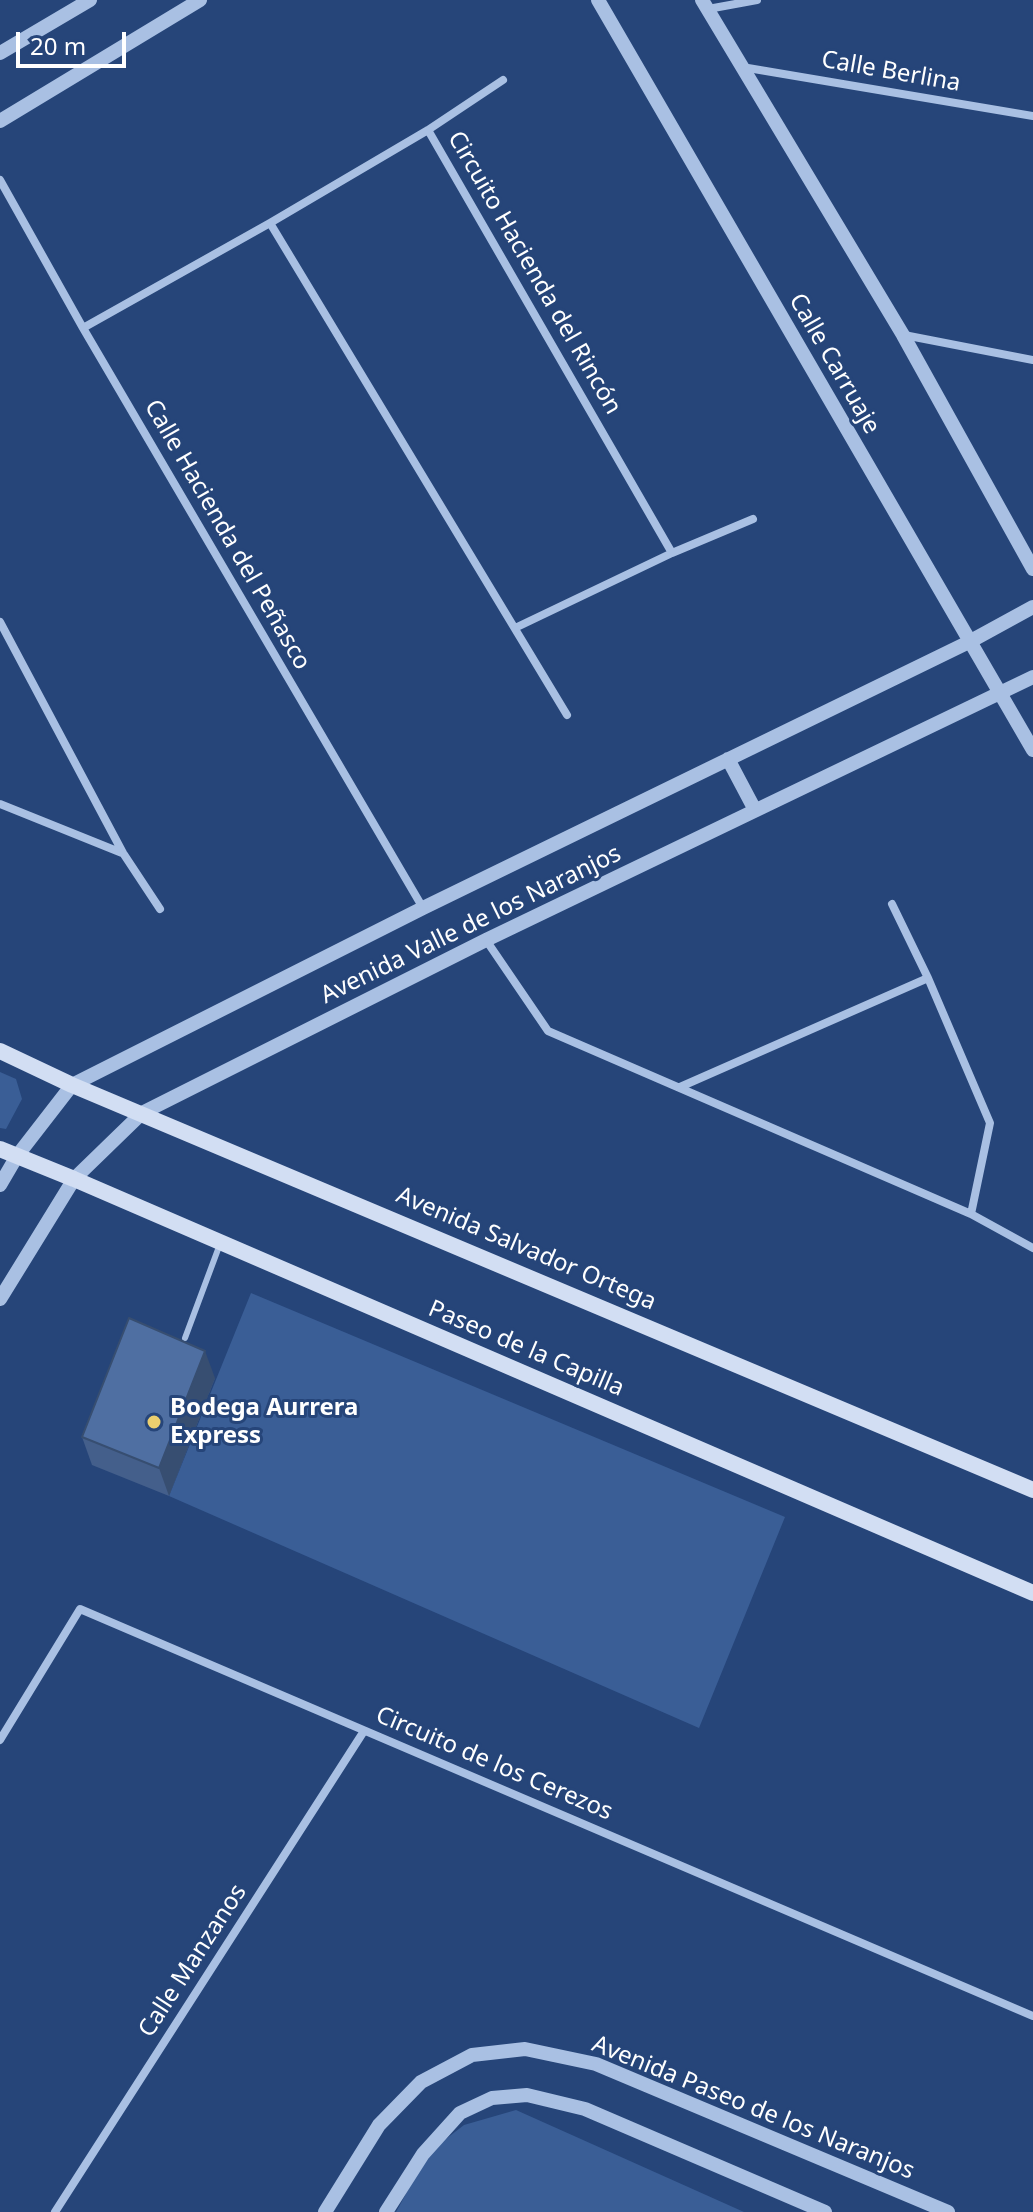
<!DOCTYPE html>
<html>
<head>
<meta charset="utf-8">
<style>
	body { margin:0 }
	#map { position:relative; width:1033px; height:2212px; overflow:hidden; background:#264579; font-family:"Noto Sans",sans-serif }
	canvas { display:block }
	.scale { position:absolute; left:16px; top:32px; width:110px; height:36px; box-sizing:border-box; border:4px solid #fff; border-top:0; padding-left:10px; font-size:24px; line-height:28px; white-space:nowrap; color:#fff; -webkit-text-stroke:6px #264579; paint-order:stroke }
</style>
</head>
<body>
<div id="map">
<canvas width="1033" height="2212"></canvas>
<div class="scale">20 m</div>
</div>
<script>
const ctx = document.querySelector('canvas').getContext('2d');
ctx.lineJoin = 'round';
function fill(path, color) { ctx.fillStyle = color; ctx.fill(path, 'evenodd'); }
const toPath = rows => new Path2D(rows.map(r => 'M' + r).join(''));
function stroke(path, color, width, dash) { ctx.strokeStyle = color; ctx.lineWidth = width; ctx.lineCap = dash ? 'butt' : 'round'; ctx.setLineDash(dash || []); ctx.stroke(path); }
function write(font, color, halo, rows, align = 'center') {
  ctx.font = font + ' "Noto Sans",sans-serif'; ctx.lineWidth = 6; ctx.setLineDash([]); ctx.textBaseline = 'middle'; ctx.strokeStyle = halo; ctx.fillStyle = color; for (const [text, x, y, turn = 0] of rows) {
    ctx.save(); ctx.translate(x, y); ctx.rotate((+turn || 0) * Math.PI / 180); ctx.textAlign = isNaN(turn) ? turn : align; if (halo) ctx.strokeText(text, 0, 0); ctx.fillText(text, 0, 0); ctx.restore();
  }
}
fill(toPath([
	[0,1072,16,1079,22,1099,6,1129,0,1128],
	[251,1293,785,1517,699,1728,169,1496],
	[516,2110,744,2212,396,2212,429,2152,464,2125]
]), '#3a5e96');
stroke(toPath([
	[185,1338,220,1244]
]), '#a9c0e3', 6);
stroke(toPath([
	[708,9,757,0],
	[742,67,1033,116],
	[428,130,672,553],
	[0,180,83,328,423,908],
	[270,223,567,715],
	[83,328,270,223,428,130,503,80],
	[904,335,1033,360],
	[0,622,123,853,160,909],
	[515,628,672,553,753,519],
	[0,804,122,853],
	[892,904,928,978],
	[486,940,548,1031,971,1214,1033,1248],
	[680,1087,928,978,990,1123,971,1214],
	[0,1740,80,1609,1033,2016],
	[55,2212,364,1731]
]), '#a9c0e3', 8);
stroke(toPath([
	[598,0,1033,750],
	[702,0,903,335,1033,569],
	[0,53,90,0],
	[0,121,200,0],
	[728,759,755,810],
	[0,1185,17,1156,72,1085,423,908,969,642,1033,607],
	[0,1299,74,1179,142,1113,486,940,1033,677],
	[325,2212,379,2125,421,2082,472,2055,525,2049,596,2064,948,2212],
	[386,2212,423,2154,460,2113,492,2098,527,2095,585,2109,825,2212]
]), '#a9c0e3', 14);
stroke(toPath([
	[0,1051,72,1085,1033,1490],
	[0,1149,74,1179,1033,1593]
]), '#d2def3', 16);
fill(toPath([
	[215,1378,169,1496,92,1465,82,1437]
]), '#445f8b');
fill(toPath([
	[205,1351,215,1378,169,1496,159,1468]
]), '#374e71');
const building = toPath([
	[129,1318,205,1351,159,1468,82,1437,129,1318]
]);
fill(building, '#4f6fa2');
stroke(building, '#374e71', 2);
for (const [x, y, r, color] of [
	[154,1422,8,"#ebcf6f"]
]) { const dot = new Path2D(); dot.arc(x, y, r, 0, 2 * Math.PI); ctx.fillStyle = color; ctx.fill(dot); stroke(dot, '#264579', 3); }
write('24px', '#fff', '#264579', [
	["Calle Berlina",891,72,10],
	["Circuito Hacienda del Rincón",534,273,60],
	["Calle Carruaje",834,364,60],
	["Calle Hacienda del Peñasco",227,535,60],
	["Avenida Valle de los Naranjos",471,925,-26],
	["Avenida Salvador Ortega",526,1249,23],
	["Paseo de la Capilla",526,1349,23],
	["Circuito de los Cerezos",494,1764,23],
	["Calle Manzanos",193,1961,-57],
	["Avenida Paseo de los Naranjos",753,2108,22]
]);
write('bold 24px', '#fff', '#264579', [
	["Bodega Aurrera",170,1408],
	["Express",170,1436]
], 'left');
</script>
</body>
</html>
